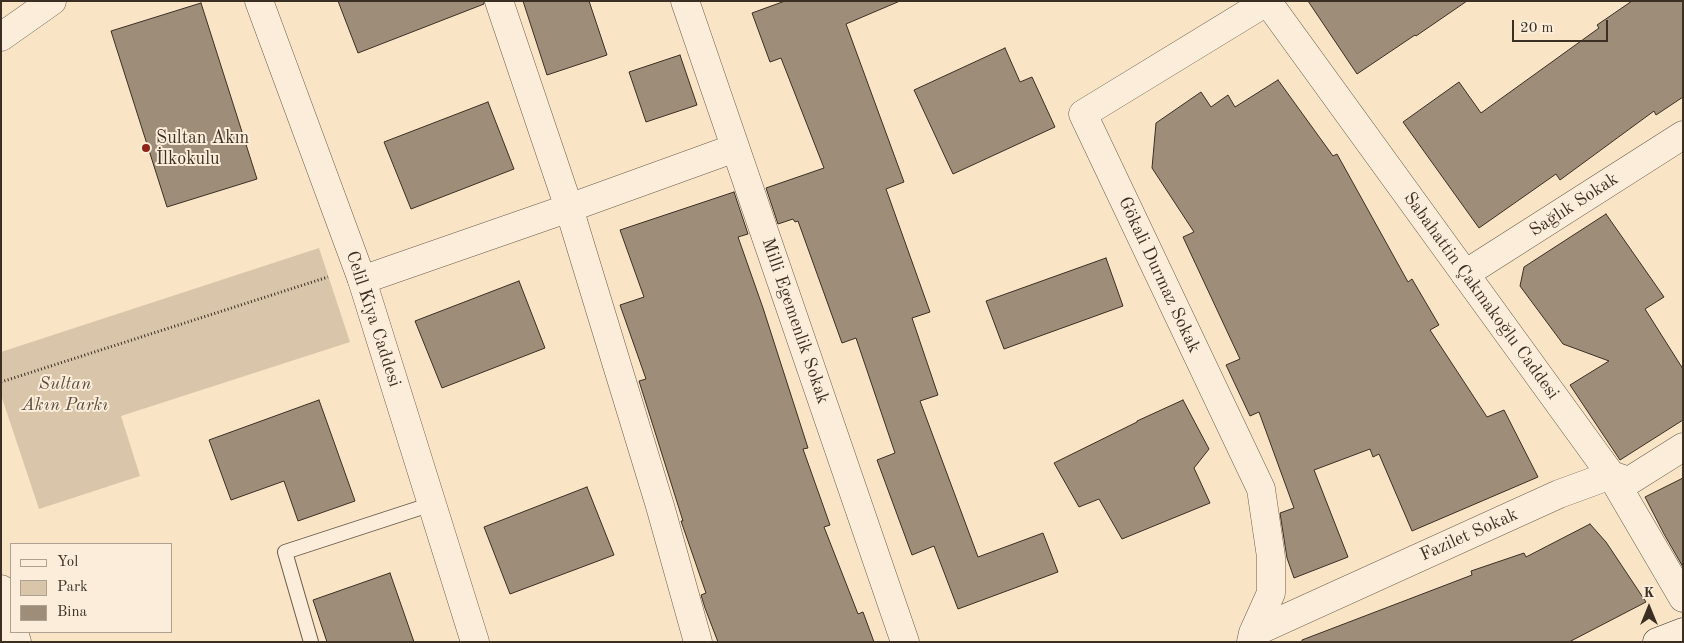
<!DOCTYPE html>
<html>
<head>
<meta charset="utf-8">
<style>
	body { margin:0 }
	#map { position:relative; width:1684px; height:643px; overflow:hidden; background:#f9e4c5; font-family:"Old Standard TT",serif }
	canvas { display:block }
	.frame { position:absolute; inset:0; border:2px solid #3b2f24; pointer-events:none }
	.legend { position:absolute; left:10px; top:543px; width:162px; height:90px; box-sizing:border-box; background:#fbedd9; border:1px solid #aea191; margin:0; padding:6px 9px; list-style:none; font-size:15px; color:#3b2f24 }
	.legend li { display:flex; align-items:center; gap:10px; height:25px }
	.legend b { width:25px; border:1px solid #aea191 }
	.north { position:absolute; left:1624px; top:583px; width:50px; height:50px; -webkit-text-stroke:4px #fbedd9; paint-order:stroke; rotate:0deg; font-size:14px; font-weight:700; line-height:20px; text-align:center; color:#3b2f24 }
	.north::after { content:''; display:block; margin:auto; width:18px; height:22px; background:#3b2f24; clip-path:polygon(50% 0,100% 100%,50% 72%,0 100%) }
	.scale { position:absolute; left:1512px; top:20px; width:96px; height:22px; box-sizing:border-box; border:2px solid #3b2f24; border-top:0; padding-left:6px; font-size:15px; line-height:18px; white-space:nowrap; color:#3b2f24; -webkit-text-stroke:4px #fbedd9; paint-order:stroke }
</style>
</head>
<body>
<div id="map">
<canvas width="1684" height="643"></canvas>
<div class="frame"></div>
<ul class="legend">
<li><b style="height:6px;background:#fbedd9"></b>Yol</li>
<li><b style="height:14px;background:#d9c5aa"></b>Park</li>
<li><b style="height:14px;background:#9e8d78"></b>Bina</li>
</ul>
<div class="north">K</div>
<div class="scale">20 m</div>
</div>
<script>
const ctx = document.querySelector('canvas').getContext('2d');
ctx.lineJoin = 'round';
function fill(path, color) { ctx.fillStyle = color; ctx.fill(path, 'evenodd'); }
const toPath = rows => new Path2D(rows.map(r => 'M' + r).join(''));
function stroke(path, color, width, dash) { ctx.strokeStyle = color; ctx.lineWidth = width; ctx.lineCap = dash ? 'butt' : 'round'; ctx.setLineDash(dash || []); ctx.stroke(path); }
function write(font, color, halo, rows, align = 'center') {
  ctx.font = font + ' "Old Standard TT",serif'; ctx.lineWidth = 4; ctx.setLineDash([]); ctx.textBaseline = 'middle'; ctx.strokeStyle = halo; ctx.fillStyle = color; for (const [text, x, y, turn = 0] of rows) {
    ctx.save(); ctx.translate(x, y); ctx.rotate((+turn || 0) * Math.PI / 180); ctx.textAlign = isNaN(turn) ? turn : align; if (halo) ctx.strokeText(text, 0, 0); ctx.fillText(text, 0, 0); ctx.restore();
  }
}
fill(toPath([
	[319,248,350,342,121,416,140,476,39,509,1,395,1,352]
]), '#d9c5aa');
const building = toPath([
	[338,1,484,1,484,4,358,53,338,1],
	[523,1,589,1,607,55,547,75,523,1],
	[785,1,900,1,846,24,904,182,886,189,930,312,912,318,938,395,920,401,978,557,1043,533,1058,572,958,609,934,546,912,555,877,460,895,453,856,338,842,343,798,221,795,222,793,219,778,224,766,188,824,168,781,58,770,62,752,13,785,1],
	[1308,1,1467,1,1416,36,1415,35,1357,74,1308,1],
	[1632,1,1683,1,1683,97,1656,115,1654,111,1560,180,1556,174,1479,228,1403,122,1459,82,1481,113,1599,28,1597,25,1632,1],
	[201,3,257,179,167,207,111,31,201,3],
	[1005,48,1020,82,1032,77,1055,127,953,174,914,90,1005,48],
	[680,55,697,105,646,122,629,72,680,55],
	[1278,80,1333,156,1337,154,1408,282,1412,279,1439,325,1430,330,1487,417,1504,410,1538,477,1412,531,1379,454,1373,457,1370,449,1314,470,1348,557,1294,578,1287,558,1280,513,1294,508,1259,412,1250,416,1226,365,1240,359,1183,237,1194,232,1152,168,1156,123,1201,92,1211,107,1228,95,1235,107,1278,80],
	[488,102,514,169,411,209,384,142,488,102],
	[734,192,748,234,738,237,763,308,808,448,803,449,830,525,824,527,858,614,863,612,874,642,718,642,705,608,701,595,706,593,681,521,683,521,639,381,646,379,620,305,644,297,620,230,734,192],
	[1606,214,1664,297,1645,309,1683,369,1683,420,1620,460,1570,385,1609,361,1563,344,1520,286,1524,267,1606,214],
	[1106,258,1123,306,1004,349,986,301,1106,258],
	[519,281,545,348,442,388,415,321,519,281],
	[319,400,355,501,298,521,284,481,231,500,209,440,319,400],
	[1183,400,1209,449,1194,468,1210,503,1122,539,1099,499,1079,507,1054,463,1137,422,1137,421,1183,400],
	[1683,478,1683,567,1664,534,1645,497,1683,478],
	[587,487,614,555,510,594,484,527,587,487],
	[1590,524,1606,542,1646,602,1569,642,1302,642,1302,640,1472,575,1471,571,1524,553,1526,557,1590,524],
	[390,573,414,642,327,642,313,600,390,573]
]);
fill(building, '#9e8d78');
stroke(building, '#3b2f24', 1);
const service = toPath([
	[311,642,285,552,432,504]
]);
const minor = toPath([
	[499,1,569,208,660,506,698,642],
	[685,1,905,642],
	[1465,274,1683,135],
	[362,280,569,208,735,148],
	[1,589,11,619],
	[14,632,17,642],
	[1253,633,1559,494,1611,475,1629,481,1683,447],
	[1251,642,1253,633,1271,593,1271,557,1261,489,1083,114,1268,1]
]);
const tertiary = toPath([
	[259,1,362,280,475,642],
	[1267,1,1611,475,1683,598],
	[1,37,52,1]
]);
const secondary = toPath([
	[1657,642,1683,632]
]);
stroke(service, '#6a5c4c', 16);
stroke(minor, '#6a5c4c', 29);
stroke(tertiary, '#6a5c4c', 29);
stroke(secondary, '#3b2f24', 29);
stroke(toPath([
	[1,382,328,277]
]), '#3b2f24', 3, [1, 2.5]);
stroke(service, '#fbedd9', 14);
stroke(minor, '#fbedd9', 28);
stroke(tertiary, '#fbedd9', 28);
stroke(secondary, '#fbedd9', 28);
for (const [x, y, r, color] of [
	[146,148,5,"#8f2418"]
]) { const dot = new Path2D(); dot.arc(x, y, r, 0, 2 * Math.PI); ctx.fillStyle = color; ctx.fill(dot); stroke(dot, '#fbedd9', 2); }
write('18px', '#3b2f24', '#fbedd9', [
	["Sultan Akın",156,138],
	["İlkokulu",156,159]
], 'left');
write('18px', '#3b2f24', '#fbedd9', [
	["Sağlık Sokak",1574,205,-33],
	["Gökali Durmaz Sokak",1159,275,65],
	["Sabahattin Çakmakoğlu Caddesi",1481,296,54],
	["Celil Kiya Caddesi",373,319,72],
	["Milli Egemenlik Sokak",795,321,71],
	["Fazilet Sokak",1469,535,-24]
]);
write('italic 18px', '#5b4d3f', '#fbedd9', [
	["Sultan",65,384],
	["Akın Parkı",65,405]
]);
</script>
</body>
</html>
